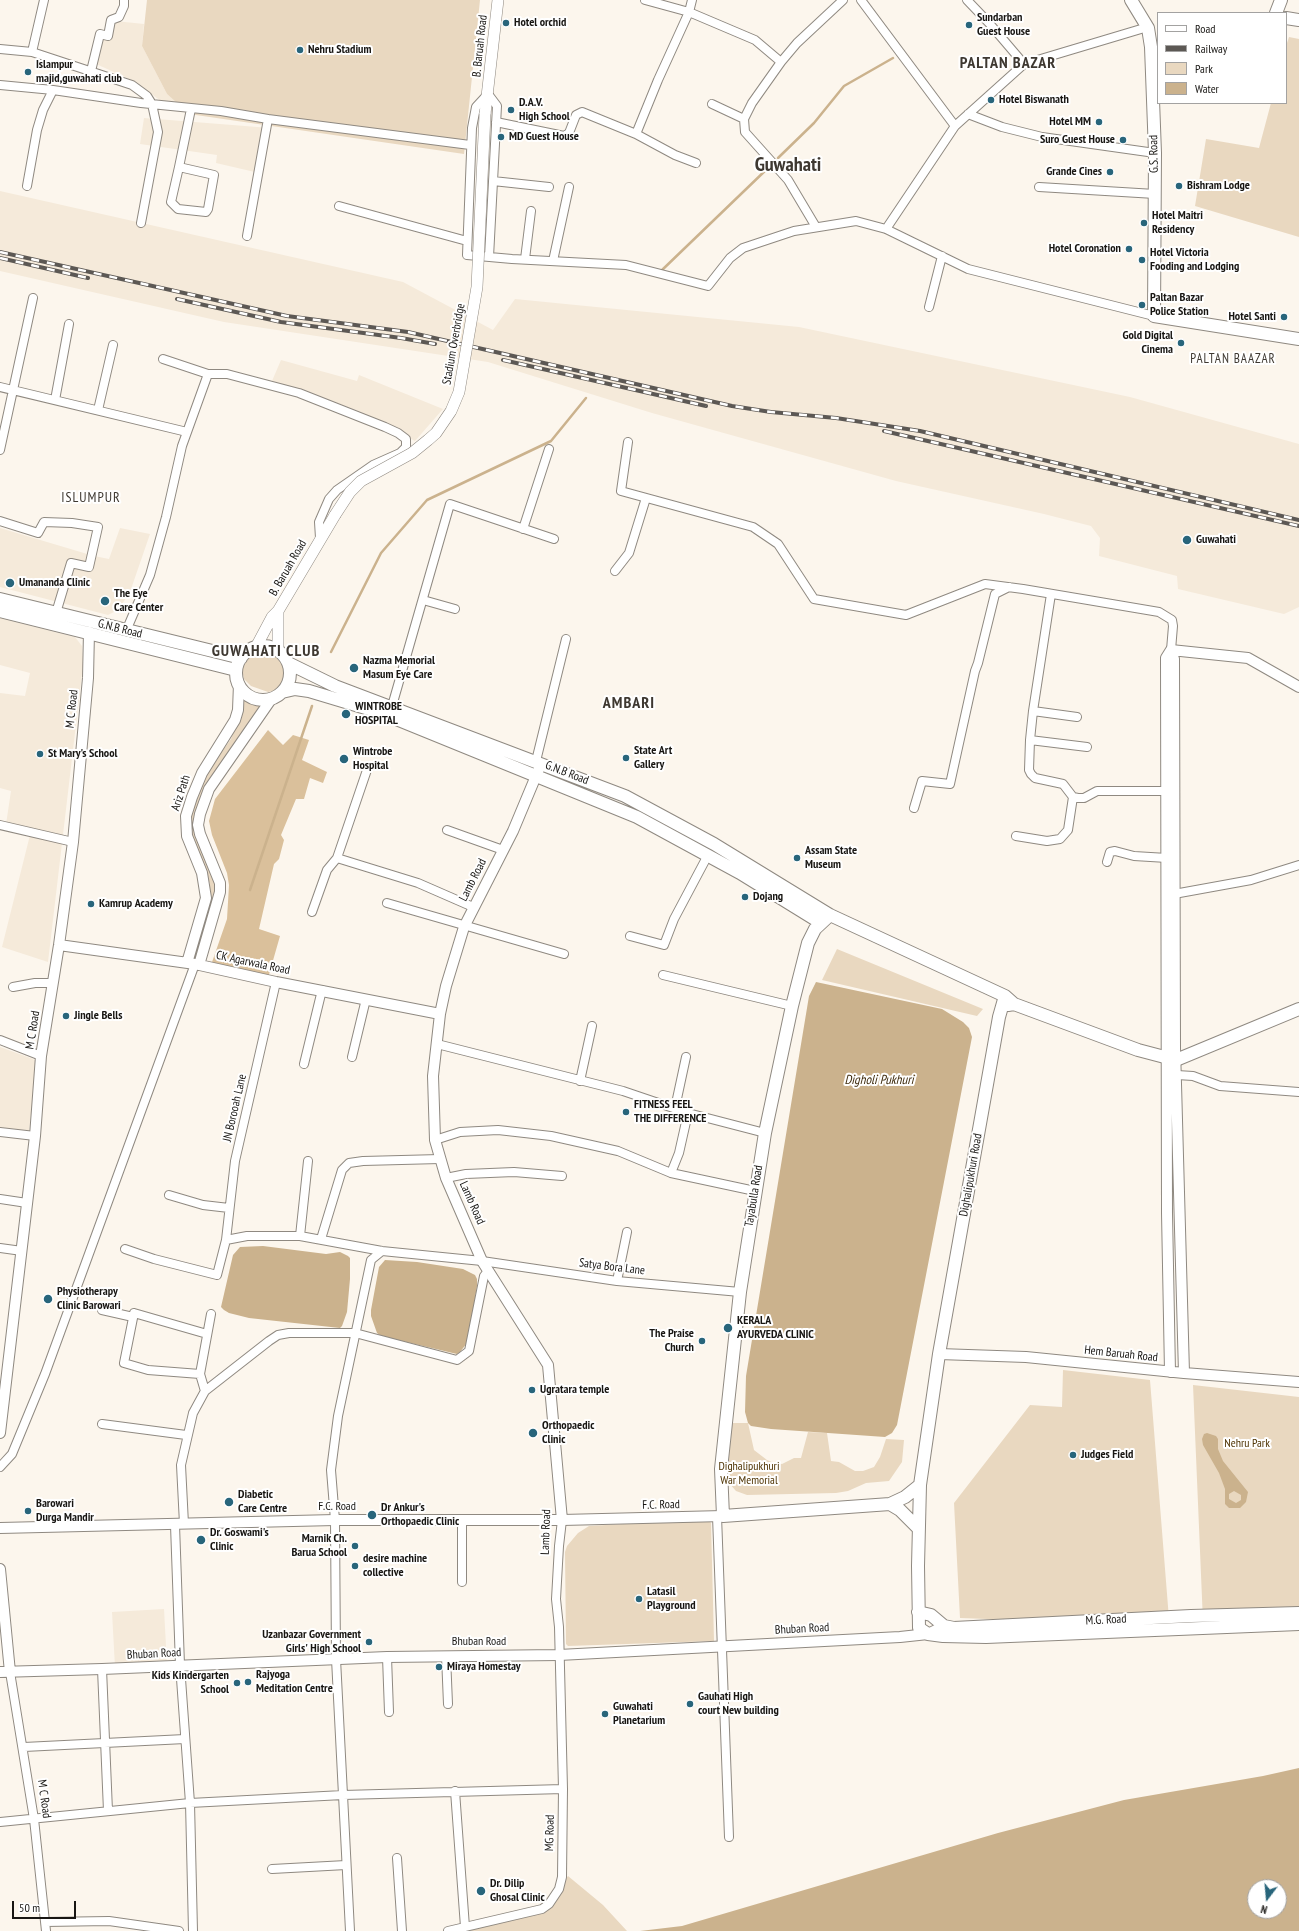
<!DOCTYPE html>
<html>
<head>
<meta charset="utf-8">
<style>
	body { margin:0 }
	#map { position:relative; width:1299px; height:1931px; overflow:hidden; background:#fcf6ed; font-family:"PT Sans Narrow",sans-serif }
	canvas { display:block }
	.legend { position:absolute; left:1157px; top:12px; width:130px; height:92px; box-sizing:border-box; background:#fff; border:1px solid #a3a2a1; margin:0; padding:5px 7px; list-style:none; font-size:12px; color:#181613 }
	.legend li { display:flex; align-items:center; gap:8px; height:20px }
	.legend b { width:20px; border:1px solid #a3a2a1 }
	.north { position:absolute; left:1247px; top:1879px; width:40px; height:40px; box-sizing:border-box; background:#fff; border:1px solid #a3a2a1; border-radius:50%; rotate:196deg; font-size:11px; font-weight:700; line-height:16px; text-align:center; color:#181613 }
	.north::after { content:''; display:block; margin:auto; width:14px; height:18px; background:#28657b; clip-path:polygon(50% 0,100% 100%,50% 72%,0 100%) }
	.scale { position:absolute; left:12px; top:1901px; width:64px; height:18px; box-sizing:border-box; border:2px solid #181613; border-top:0; padding-left:5px; font-size:12px; line-height:14px; white-space:nowrap; color:#181613; -webkit-text-stroke:3px #fff; paint-order:stroke }
</style>
</head>
<body>
<div id="map">
<canvas width="1299" height="1931"></canvas>
<ul class="legend">
<li><b style="height:5px;background:#fff"></b>Road</li>
<li><b style="height:5px;background:#5c5854"></b>Railway</li>
<li><b style="height:11px;background:#e9d8c0"></b>Park</li>
<li><b style="height:11px;background:#cbb28d"></b>Water</li>
</ul>
<div class="north">N</div>
<div class="scale">50 m</div>
</div>
<script>
const ctx = document.querySelector('canvas').getContext('2d');
ctx.lineJoin = 'round';
function fill(path, color) { ctx.fillStyle = color; ctx.fill(path, 'evenodd'); }
const toPath = rows => new Path2D(rows.map(r => 'M' + r).join(''));
function stroke(path, color, width, dash) { ctx.strokeStyle = color; ctx.lineWidth = width; ctx.lineCap = dash ? 'butt' : 'round'; ctx.setLineDash(dash || []); ctx.stroke(path); }
function write(font, color, halo, rows, align = 'center') {
  ctx.font = font + ' "PT Sans Narrow",sans-serif'; ctx.lineWidth = 4; ctx.setLineDash([]); ctx.textBaseline = 'middle'; ctx.strokeStyle = halo; ctx.fillStyle = color; for (const [text, x, y, turn = 0] of rows) {
    ctx.save(); ctx.translate(x, y); ctx.rotate((+turn || 0) * Math.PI / 180); ctx.textAlign = isNaN(turn) ? turn : align; if (halo) ctx.strokeText(text, 0, 0); ctx.fillText(text, 0, 0); ctx.restore();
  }
}
fill(toPath([
	[115,21,144,24,142,46,167,94,176,102,161,101,134,81,96,64,101,39,111,39],
	[144,118,270,128,259,173,216,163,217,155,140,144],
	[0,191,403,282,493,330,515,299,799,327,1130,397,1299,444,1299,607,1284,614,1178,589,1177,576,1099,556,1100,538,1091,526,1044,514,896,481,652,413,488,362,224,322,0,271],
	[281,360,357,381,359,375,443,409,415,441,381,423,272,381],
	[0,528,94,556,109,559,120,528,150,534,130,592,118,610,108,615,0,587],
	[0,618,75,637,82,646,83,665,48,962,2,947,30,835,5,831,11,791,0,788,0,693,25,696,30,673,0,665],
	[0,1047,33,1059,37,1062,29,1131,0,1131],
	[164,1609,167,1665,115,1667,112,1612]
]), '#f5eada');
fill(toPath([
	[147,0,480,0,464,154,189,114,167,94,142,46],
	[1289,37,1299,39,1299,237,1195,206,1206,139,1259,148,1271,103,1286,103,1286,46],
	[256,652,279,657,285,664,287,679,278,690,268,692,251,686,244,679,242,670,244,660],
	[243,699,260,706,266,705,205,784,194,815,193,828,195,836,214,877,216,888,198,949,193,953,208,902,210,884,189,828,191,809,207,772,231,739,239,718],
	[837,949,983,1009,977,1016,822,980],
	[1063,1370,1150,1380,1169,1619,1070,1622,960,1618,954,1503,1030,1405,1062,1407],
	[1193,1385,1299,1397,1299,1617,1203,1622],
	[728,1423,748,1423,754,1450,767,1460,774,1463,782,1464,794,1458,801,1458,808,1432,827,1433,831,1461,839,1462,855,1471,863,1471,874,1467,880,1457,886,1439,904,1440,902,1462,889,1481,866,1483,848,1491,836,1493,747,1495,736,1491,729,1483],
	[708,1519,711,1523,714,1641,568,1646,566,1644,565,1552,567,1546,578,1533,589,1526],
	[568,1876,603,1905,627,1931,469,1931,547,1905]
]), '#e9d8c0');
fill(toPath([
	[268,730,283,745,293,735,309,740,302,760,327,772,323,783,310,778,304,799,296,799,281,835,284,840,279,859,274,864,259,929,280,936,268,978,211,965,227,919,229,885,227,873,212,835,209,821,215,799]
]), '#dac09b');
fill(toPath([
	[816,982,942,1009,963,1022,969,1028,972,1037,897,1425,892,1433,885,1437,771,1429,751,1426,748,1423,745,1412,746,1376,809,996],
	[263,1246,326,1254,340,1252,348,1256,350,1258,350,1279,347,1312,342,1326,340,1328,249,1318,229,1313,224,1310,221,1307,233,1255,240,1247],
	[385,1260,417,1262,463,1269,475,1275,477,1279,477,1286,471,1324,467,1343,460,1352,457,1354,381,1336,377,1333,371,1316,371,1310,379,1267],
	[1207,1433,1216,1436,1218,1439,1218,1449,1223,1461,1248,1492,1246,1502,1240,1508,1229,1508,1225,1504,1225,1489,1219,1473,1203,1445,1202,1439,1204,1434],
	[1234,1491,1241,1495,1241,1500,1236,1503,1229,1499,1229,1494],
	[1299,1768,1299,1931,640,1931,682,1926,998,1833,1124,1800,1263,1776],
	[1255,1887,1279,1887,1279,1911,1255,1911]
]), '#cbb28d');
stroke(toPath([
	[778,158,814,123,844,86,893,58],
	[661,271,768,168],
	[331,652,381,553,427,500,551,441,586,398],
	[250,890,312,706]
]), '#cbb28d', 2.5);
const minor = toPath([
	[645,0,689,12,755,40,781,62],
	[861,0,955,126],
	[967,0,989,23,1024,64],
	[0,49,32,52,132,85,147,96,152,104,158,132,141,223],
	[32,52,44,0],
	[91,71,100,34,108,36,111,20,119,17,124,6,124,0],
	[0,85,53,90],
	[712,104,744,119],
	[968,114,1002,127,1042,137,1155,153],
	[268,119,470,145],
	[496,122,564,136,569,133,576,115,582,112,636,134,675,155,696,163],
	[636,134,658,80,689,12,692,0],
	[179,167,214,175,208,209,206,212,178,209,171,202,179,167,191,109],
	[493,181,549,187],
	[27,186,37,130,43,110,53,90,141,103,221,111,268,119,247,236],
	[1039,187,1155,194],
	[339,206,467,241],
	[816,227,788,180,745,132,744,119,752,103,781,62,797,43,843,0],
	[886,229,955,126,1024,64,1141,29],
	[489,257,497,106,488,94,476,107,472,128,467,255,512,259,626,265,708,286,730,258,743,248,794,231,856,221,886,229,968,269,1154,316],
	[525,259,531,211],
	[553,261,569,187],
	[929,307,942,256],
	[163,359,208,374,227,374,299,393,385,427,398,433,406,439,406,447,400,453,373,465,337,490,329,499,319,522,320,538],
	[0,387,187,432],
	[55,400,69,324],
	[98,410,113,345],
	[628,442,621,491,753,527,778,544,814,599,906,615,985,584,1023,589,1159,612,1172,620,1173,626,1171,650],
	[0,450,33,298],
	[0,521,38,533,44,522,72,523,98,527,89,567,71,563,56,613],
	[523,529,549,449],
	[615,571,629,553,646,498],
	[1051,594,1033,711,1030,740,1029,770,1031,774,1035,778,1063,784,1073,797,1078,798,1084,798,1097,791,1171,791],
	[423,600,455,609],
	[126,631,150,575,166,517,182,446,208,374],
	[392,706,450,504,554,539],
	[1033,711,1077,717],
	[1030,740,1087,747],
	[536,761,566,639],
	[914,808,922,781,950,784,975,671,978,663,995,594,1009,587],
	[0,825,73,842],
	[447,830,503,850],
	[1016,836,1047,841,1060,839,1068,830,1073,797],
	[337,858,368,767],
	[1107,862,1110,852,1115,851,1134,856,1167,858],
	[1174,894,1251,880,1299,865],
	[387,903,564,954],
	[312,912,327,870,337,858,418,883,473,907],
	[630,936,664,945,674,919,708,855],
	[663,975,792,1006],
	[13,987,35,983,53,983],
	[0,1040,41,1056],
	[437,1044,623,1091,688,1113,765,1133],
	[352,1057,366,999],
	[304,1064,322,990],
	[1177,1075,1193,1076,1220,1086,1299,1092],
	[580,1081,592,1026],
	[675,1108,686,1057],
	[0,1132,35,1136],
	[435,1140,460,1132,498,1130,551,1136,618,1151,671,1173,755,1191],
	[671,1173,679,1153,688,1113],
	[446,1178,466,1174,514,1172,562,1176],
	[169,1195,203,1205,229,1208],
	[0,1199,27,1203],
	[300,1236,308,1161],
	[321,1239,342,1170,349,1163,363,1161,440,1159],
	[226,1240,247,1236,300,1236,382,1251,482,1261,617,1281,740,1292],
	[0,1248,22,1251],
	[125,1249,154,1259,217,1275,226,1240,235,1161,276,982],
	[617,1281,627,1232],
	[102,1310,133,1317],
	[200,1374,148,1370,124,1363,134,1313,207,1334],
	[205,1391,200,1374,211,1314],
	[102,1424,186,1435],
	[0,1467,12,1454,45,1374,195,964],
	[717,1516,729,1837],
	[184,1524,181,1465,193,1413,205,1391,269,1341,278,1335,289,1333,355,1333,457,1360,469,1351,484,1276,488,1271],
	[175,1525,180,1665,190,1803,193,1931],
	[462,1582,462,1521],
	[446,1656,448,1704],
	[387,1657,389,1712],
	[102,1669,108,1811],
	[10,1672,34,1819,46,1931],
	[24,1747,185,1739],
	[455,1791,465,1927],
	[0,1822,190,1803,343,1795,563,1789],
	[397,1858,402,1931],
	[272,1869,346,1865],
	[45,1922,109,1921,179,1931],
	[350,1931,336,1659,335,1520,331,1470,338,1416,371,1260,382,1251],
	[448,1931,542,1909,549,1904,559,1889,562,1877,563,1789,559,1627,556,1599,559,1546,562,1520]
]);
const tertiary = toPath([
	[1171,650,1174,659,1175,1048,1184,1373],
	[1171,650,1248,658,1299,687],
	[541,764,513,831,464,927,446,986,440,1014,433,1076,435,1140,446,1178,482,1261,548,1365,562,1520],
	[59,945,195,964,276,982,440,1014],
	[187,963,206,898,202,873,187,836,186,816,192,797,202,773,235,720,238,710,239,684],
	[199,965,220,892,220,883,200,834,198,825,200,814,209,789,272,698],
	[939,1354,1026,1357,1184,1373,1299,1382],
	[1170,1372,1167,1213,1166,658,1171,650],
	[0,1433,35,1136,41,1056,59,945,73,842,88,678,89,632],
	[0,1528,335,1520,562,1520,723,1516],
	[0,1569,10,1672],
	[0,1672,102,1669,387,1657,559,1655,900,1637,928,1634,944,1626]
]);
const secondary = toPath([
	[485,114,498,0],
	[278,611,278,650],
	[256,647,272,617,278,611,335,515]
]);
const primary = toPath([
	[1131,0,1148,28,1151,47,1155,153,1154,316,1299,339],
	[1276,13,1281,0],
	[1286,18,1299,20],
	[0,599,241,658],
	[0,611,236,670],
	'236 673a27 27 0 1 1 54 0a27 27 0 1 1-54 0Z',
	[288,663,335,686,625,796,714,844,830,915,1005,996,1014,1004],
	[282,692,295,689,309,691,379,712,637,817,740,873,821,923],
	[830,915,815,929,808,943,792,1006,765,1133,740,1292,721,1469,723,1516,890,1504,900,1510,918,1528],
	[1005,996,999,1017,939,1354,920,1485,918,1566,919,1628,928,1634,943,1636,986,1637,1299,1624],
	[1008,1005,1014,1004,1138,1050,1176,1060,1299,1009],
	[890,1504,905,1497,920,1485],
	[918,1612,931,1615,944,1626,954,1628,1191,1616,1299,1613]
]);
stroke(minor, '#8f8981', 10);
stroke(tertiary, '#8f8981', 12);
stroke(secondary, '#8f8981', 12);
stroke(primary, '#8f8981', 14);
stroke(minor, '#fff', 8);
stroke(tertiary, '#fff', 10);
stroke(secondary, '#fff', 11);
stroke(primary, '#fff', 12);
const rail = toPath([
	[0,252,287,316,408,332,732,406,771,412,836,418,920,431,1299,520],
	[0,258,88,278],
	[177,299,281,322,401,338,435,344],
	[503,360,706,406],
	[884,431,1299,526]
]);
stroke(rail, '#5c5854', 4);
stroke(rail, '#fff', 2.5, [8]);
const secondaryBridge = toPath([
	[335,515,350,492,361,481,412,453,428,440,436,433,451,411,459,392,477,287,485,114]
]);
stroke(secondaryBridge, '#8f8981', 12, []);
stroke(secondaryBridge, '#fff', 11);
for (const [x, y, r, color] of [
	[506,23,4,"#28657b"],
	[969,25,4,"#28657b"],
	[300,50,4,"#28657b"],
	[28,72,4,"#28657b"],
	[991,100,4,"#28657b"],
	[511,110,4,"#28657b"],
	[1099,122,4,"#28657b"],
	[501,137,4,"#28657b"],
	[1123,140,4,"#28657b"],
	[1110,172,4,"#28657b"],
	[1179,186,4,"#28657b"],
	[1144,223,4,"#28657b"],
	[1129,249,4,"#28657b"],
	[1142,260,4,"#28657b"],
	[1142,305,4,"#28657b"],
	[1284,317,4,"#28657b"],
	[1181,343,4,"#28657b"],
	[1187,540,5,"#28657b"],
	[10,583,5,"#28657b"],
	[105,601,5,"#28657b"],
	[354,668,5,"#28657b"],
	[346,714,5,"#28657b"],
	[40,754,4,"#28657b"],
	[626,758,4,"#28657b"],
	[344,759,5,"#28657b"],
	[797,858,4,"#28657b"],
	[745,897,4,"#28657b"],
	[91,904,4,"#28657b"],
	[66,1016,4,"#28657b"],
	[626,1112,4,"#28657b"],
	[48,1299,5,"#28657b"],
	[728,1328,5,"#28657b"],
	[702,1341,4,"#28657b"],
	[532,1390,4,"#28657b"],
	[533,1433,5,"#28657b"],
	[1073,1455,4,"#28657b"],
	[229,1502,5,"#28657b"],
	[28,1511,4,"#28657b"],
	[372,1515,5,"#28657b"],
	[201,1540,5,"#28657b"],
	[355,1546,4,"#28657b"],
	[355,1566,4,"#28657b"],
	[639,1599,4,"#28657b"],
	[369,1642,4,"#28657b"],
	[439,1667,4,"#28657b"],
	[248,1682,4,"#28657b"],
	[237,1683,4,"#28657b"],
	[690,1704,4,"#28657b"],
	[605,1714,4,"#28657b"],
	[481,1891,5,"#28657b"]
]) { const dot = new Path2D(); dot.arc(x, y, r, 0, 2 * Math.PI); ctx.fillStyle = color; ctx.fill(dot); stroke(dot, '#fff', 1.5); }
write('bold 12px', '#181613', '#fff', [
	["Sundarban",977,18],
	["Guest House",977,32],
	["Hotel orchid",514,23],
	["Nehru Stadium",308,50],
	["Islampur",36,65],
	["majid,guwahati club",36,79],
	["Hotel Biswanath",999,100],
	["D.A.V.",519,103],
	["High School",519,117],
	["Hotel MM",1091,122,"right"],
	["MD Guest House",509,137],
	["Suro Guest House",1115,140,"right"],
	["Grande Cines",1102,172,"right"],
	["Bishram Lodge",1187,186],
	["Hotel Maitri",1152,216],
	["Residency",1152,230],
	["Hotel Coronation",1121,249,"right"],
	["Hotel Victoria",1150,253],
	["Fooding and Lodging",1150,267],
	["Paltan Bazar",1150,298],
	["Police Station",1150,312],
	["Hotel Santi",1276,317,"right"],
	["Gold Digital",1173,336,"right"],
	["Cinema",1173,350,"right"],
	["Guwahati",1196,540],
	["Umananda Clinic",19,583],
	["The Eye",114,594],
	["Care Center",114,608],
	["Nazma Memorial",363,661],
	["Masum Eye Care",363,675],
	["WINTROBE",355,707],
	["HOSPITAL",355,721],
	["State Art",634,751],
	["Gallery",634,765],
	["Wintrobe",353,752],
	["Hospital",353,766],
	["St Mary's School",48,754],
	["Assam State",805,851],
	["Museum",805,865],
	["Dojang",753,897],
	["Kamrup Academy",99,904],
	["Jingle Bells",74,1016],
	["FITNESS FEEL",634,1105],
	["THE DIFFERENCE",634,1119],
	["Physiotherapy",57,1292],
	["Clinic Barowari",57,1306],
	["KERALA",737,1321],
	["AYURVEDA CLINIC",737,1335],
	["The Praise",694,1334,"right"],
	["Church",694,1348,"right"],
	["Ugratara temple",540,1390],
	["Orthopaedic",542,1426],
	["Clinic",542,1440],
	["Judges Field",1081,1455],
	["Diabetic",238,1495],
	["Care Centre",238,1509],
	["Barowari",36,1504],
	["Durga Mandir",36,1518],
	["Dr Ankur's",381,1508],
	["Orthopaedic Clinic",381,1522],
	["Dr. Goswami's",210,1533],
	["Clinic",210,1547],
	["Marnik Ch.",347,1539,"right"],
	["Barua School",347,1553,"right"],
	["desire machine",363,1559],
	["collective",363,1573],
	["Latasil",647,1592],
	["Playground",647,1606],
	["Uzanbazar Government",361,1635,"right"],
	["Girls' High School",361,1649,"right"],
	["Miraya Homestay",447,1667],
	["Rajyoga",256,1675],
	["Meditation Centre",256,1689],
	["Kids Kindergarten",229,1676,"right"],
	["School",229,1690,"right"],
	["Gauhati High",698,1697],
	["court New building",698,1711],
	["Guwahati",613,1707],
	["Planetarium",613,1721],
	["Dr. Dilip",490,1884],
	["Ghosal Clinic",490,1898]
], 'left');
write('12px', '#181613', '#fff', [
	["B. Baruah Road",480,46,-84],
	["G.S. Road",1154,154,-91],
	["Stadium Overbridge",454,344,-80],
	["B. Baruah Road",288,568,-60],
	["G.N.B Road",120,629,14],
	["M C Road",72,709,-84],
	["G.N.B Road",567,773,21],
	["Ariz Path",181,793,-72],
	["Lamb Road",473,880,-63],
	["CK Agarwala Road",253,963,12],
	["M C Road",33,1030,-81],
	["JN Borooah Lane",235,1108,-77],
	["Dighalipukhuri Road",971,1175,-80],
	["Tayabulla Road",754,1196,-81],
	["Lamb Road",472,1203,66],
	["Satya Bora Lane",612,1267,7],
	["Hem Baruah Road",1121,1354,6],
	["F.C. Road",661,1505,-1],
	["F.C. Road",337,1507],
	["Lamb Road",546,1532,-88],
	["M.G. Road",1106,1620,-3],
	["Bhuban Road",802,1629,-3],
	["Bhuban Road",479,1642],
	["Bhuban Road",154,1654,-3],
	["M C Road",44,1799,82],
	["MG Road",550,1833,-89]
]);
write('12px', '#4f3404', '#fff', [
	["Nehru Park",1247,1444],
	["Dighalipukhuri",749,1467],
	["War Memorial",749,1481]
]);
ctx.letterSpacing = '1px';
write('13px', '#3e3831', '#fff', [
	["PALTAN BAAZAR",1233,359]
]);
ctx.letterSpacing = '0px';
write('italic 13px', '#3f2c0e', '#fff', [
	["Digholi Pukhuri",879,1080]
]);
ctx.letterSpacing = '1px';
write('14px', '#3e3831', '#fff', [
	["ISLUMPUR",91,498]
]);
ctx.letterSpacing = '0px';
ctx.letterSpacing = '1px';
write('bold 16px', '#3e3831', '#fff', [
	["PALTAN BAZAR",1008,63],
	["GUWAHATI CLUB",266,651],
	["AMBARI",629,703]
]);
ctx.letterSpacing = '0px';
write('bold 20px', '#3e3831', '#fff', [
	["Guwahati",788,165]
]);
</script>
</body>
</html>
